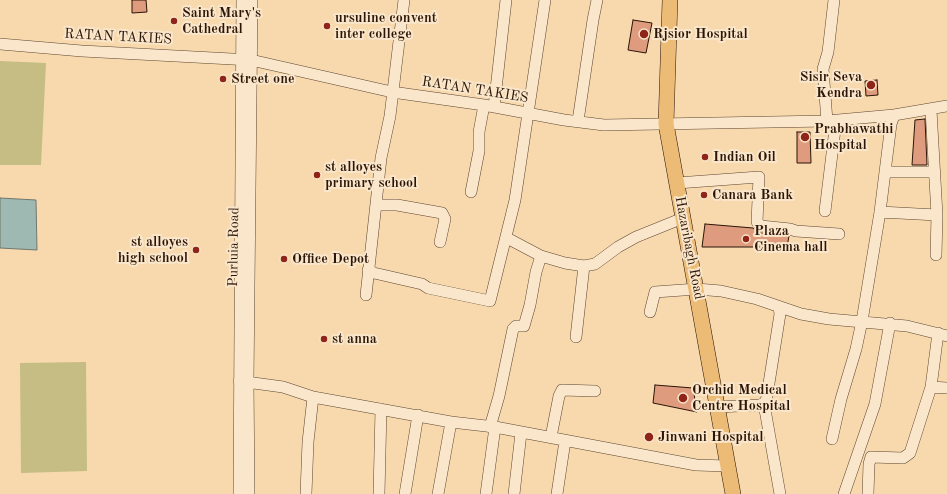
<!DOCTYPE html>
<html>
<head>
<meta charset="utf-8">
<style>
	body { margin:0 }
	canvas { display:block; background:#f7d9ad }
</style>
</head>
<body>
<canvas width="947" height="494"></canvas>
<script>
const ctx = document.querySelector('canvas').getContext('2d');
ctx.lineJoin = 'round';
function fill(path, color) { ctx.fillStyle = color; ctx.fill(path, 'evenodd'); }
const toPath = rows => new Path2D(rows.map(r => 'M' + r).join(''));
function stroke(path, color, width, dash) { ctx.strokeStyle = color; ctx.lineWidth = width; ctx.lineCap = dash ? 'butt' : 'round'; ctx.setLineDash(dash || []); ctx.stroke(path); }
function write(font, color, halo, rows, align = 'center') {
  ctx.font = font + ' "Old Standard TT",serif'; ctx.lineWidth = 4; ctx.setLineDash([]); ctx.textBaseline = 'middle'; ctx.strokeStyle = halo; ctx.fillStyle = color; for (const [text, x, y, turn = 0] of rows) {
    ctx.save(); ctx.translate(x, y); ctx.rotate((+turn || 0) * Math.PI / 180); ctx.textAlign = isNaN(turn) ? turn : align; if (halo) ctx.strokeText(text, 0, 0); ctx.fillText(text, 0, 0); ctx.restore();
  }
}
fill(toPath([
	[0,61,46,63,41,165,0,165],
	[86,362,87,471,21,473,20,363]
]), '#c5bd84');
const water = toPath([
	[0,198,36,200,37,250,0,248,0,198]
]);
fill(water, '#9eb9b1');
stroke(water, '#70776d', 1);
const building = toPath([
	[132,0,146,0,147,12,132,13,132,0],
	[633,20,652,23,646,53,628,50,633,20],
	[877,80,878,95,866,96,865,81,877,80],
	[925,119,927,165,912,165,915,120,925,119],
	[797,132,810,132,811,163,797,163,797,132],
	[705,224,753,228,760,233,789,236,787,247,702,247,705,224],
	[655,385,693,388,697,412,653,403,655,385]
]);
fill(building, '#de9b7e');
stroke(building, '#2b1507', 1);
const minor = toPath([
	[0,44,82,51,251,60,392,92,484,105,564,120,604,125,827,121,894,115,947,106],
	[494,107,506,0],
	[931,110,937,215,936,255],
	[578,121,593,20,597,0],
	[827,121,823,69,828,52,834,0],
	[885,172,935,172],
	[677,183,759,177,757,222,761,226,790,229,796,231,839,234],
	[471,192,479,151,479,132,484,105],
	[377,205,397,205,442,213,445,219,440,242],
	[825,211,836,121],
	[880,212,937,215],
	[507,238,541,256,565,263,584,266,595,264,618,247,636,237,683,218],
	[368,270,374,273,422,284,428,288,490,301,515,200,545,0],
	[366,295,381,158,390,116,404,0],
	[650,312,655,292,697,289,721,291,757,299,801,314,829,319,907,326,947,336],
	[576,337,584,266],
	[239,381,283,387,313,397,451,422,495,427,696,465,727,466],
	[931,387,947,388],
	[764,404,780,494],
	[717,407,760,405,766,402,780,314,779,307],
	[490,427,499,396,513,329,516,326,524,326,530,305,536,272,541,256],
	[551,437,559,396,562,390,595,391],
	[832,439,841,399,856,349,862,321,880,212,891,124,894,115],
	[239,494,242,0],
	[249,494,248,381,252,0],
	[306,494,308,442,313,397],
	[379,494,381,409],
	[405,494,418,415],
	[438,494,451,422],
	[486,494,495,427],
	[514,494,521,433],
	[557,494,565,441],
	[844,494,875,404,890,323],
	[868,494,869,464,871,457,903,458,910,453,931,387,938,333]
]);
const major = toPath([
	[670,0,666,124,733,494]
]);
stroke(minor, '#5e4630', 12);
stroke(major, '#2b1507', 16);
stroke(minor, '#fae6ca', 11);
stroke(major, '#ecbc76', 15);
for (const [x, y, r, color] of [
	[174,21,4,"#8f2418"],
	[327,26,4,"#8f2418"],
	[644,34,5,"#8f2418"],
	[223,79,4,"#8f2418"],
	[871,85,5,"#8f2418"],
	[805,137,5,"#8f2418"],
	[705,157,4,"#8f2418"],
	[317,175,4,"#8f2418"],
	[704,195,4,"#8f2418"],
	[746,239,4,"#8f2418"],
	[196,250,4,"#8f2418"],
	[284,259,4,"#8f2418"],
	[324,339,4,"#8f2418"],
	[683,398,5,"#8f2418"],
	[649,437,5,"#8f2418"]
]) { const dot = new Path2D(); dot.arc(x, y, r, 0, 2 * Math.PI); ctx.fillStyle = color; ctx.fill(dot); stroke(dot, '#fae6ca', 1.5); }
write('bold 14px', '#2b1507', '#fae6ca', [
	["Saint Mary's",182,13],
	["Cathedral",182,29],
	["ursuline convent",335,18],
	["inter college",335,34],
	["Rjsior Hospital",653,34],
	["Sisir Seva",862,77,"right"],
	["Kendra",862,93,"right"],
	["Street one",231,79],
	["Prabhawathi",814,129],
	["Hospital",814,145],
	["Indian Oil",713,157],
	["st alloyes",325,167],
	["primary school",325,183],
	["Canara Bank",712,195],
	["Plaza",754,231],
	["Cinema hall",754,247],
	["st alloyes",188,242,"right"],
	["high school",188,258,"right"],
	["Office Depot",292,259],
	["st anna",332,339],
	["Orchid Medical",692,390],
	["Centre Hospital",692,406],
	["Jinwani Hospital",658,437]
], 'left');
write('14px', '#2b1507', '#fae6ca', [
	["RATAN TAKIES",118,37,3],
	["RATAN TAKIES",475,90,9],
	["Purluia Road",234,247,-89],
	["Hazaribagh Road",689,248,79]
]);
</script>
</body>
</html>
